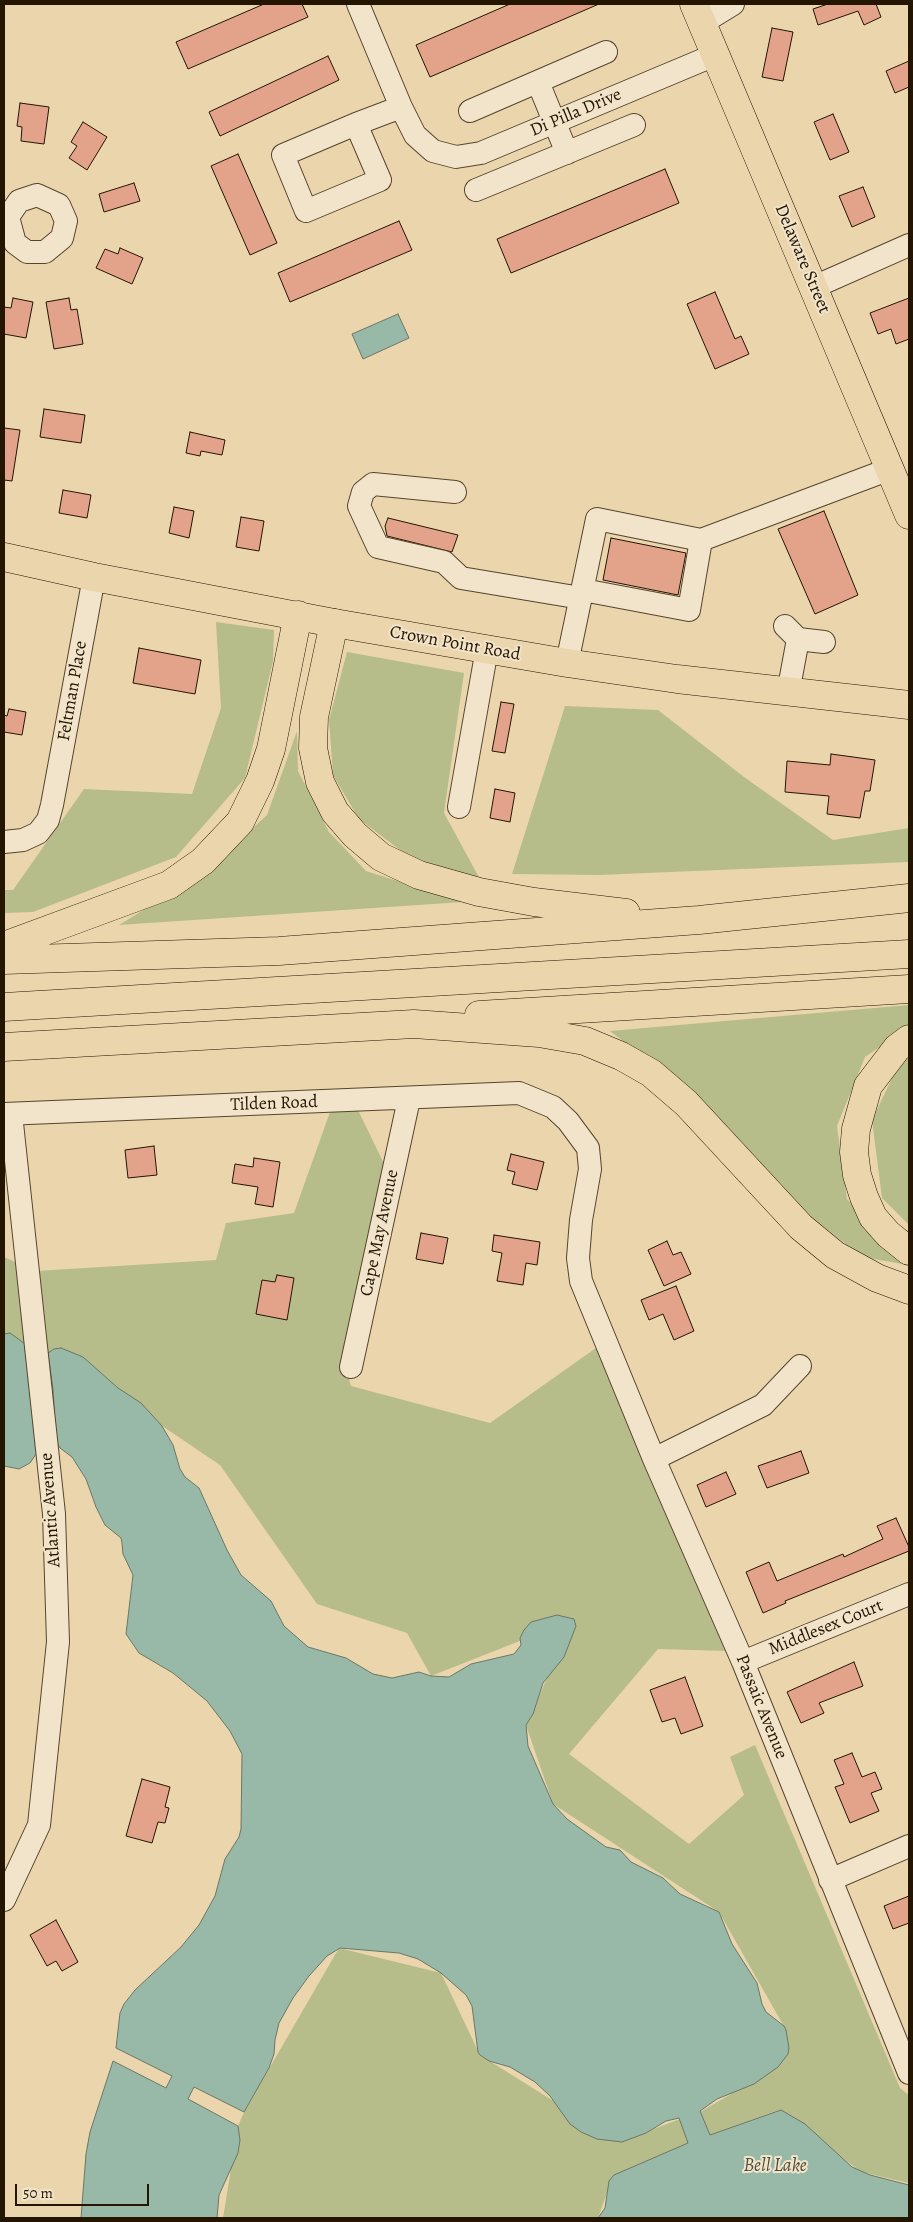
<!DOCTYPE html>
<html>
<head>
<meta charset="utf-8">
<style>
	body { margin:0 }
	#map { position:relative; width:913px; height:2222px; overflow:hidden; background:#ead5ad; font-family:Alegreya,serif }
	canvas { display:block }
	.frame { position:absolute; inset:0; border:5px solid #241501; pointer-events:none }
	.scale { position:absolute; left:15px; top:2184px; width:134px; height:22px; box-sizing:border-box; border:2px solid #241501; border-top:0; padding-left:6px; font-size:15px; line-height:18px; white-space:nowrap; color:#241501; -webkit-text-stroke:4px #f1e4ca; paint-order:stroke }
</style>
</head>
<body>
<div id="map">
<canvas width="913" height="2222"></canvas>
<div class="frame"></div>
<div class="scale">50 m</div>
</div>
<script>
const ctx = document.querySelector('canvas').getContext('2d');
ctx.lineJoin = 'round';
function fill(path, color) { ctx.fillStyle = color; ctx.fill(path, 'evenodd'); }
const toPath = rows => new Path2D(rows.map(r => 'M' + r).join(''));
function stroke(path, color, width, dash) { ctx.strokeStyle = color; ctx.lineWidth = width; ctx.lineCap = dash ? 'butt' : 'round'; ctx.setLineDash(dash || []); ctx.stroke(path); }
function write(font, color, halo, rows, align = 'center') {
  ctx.font = font + ' Alegreya,serif'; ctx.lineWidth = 4; ctx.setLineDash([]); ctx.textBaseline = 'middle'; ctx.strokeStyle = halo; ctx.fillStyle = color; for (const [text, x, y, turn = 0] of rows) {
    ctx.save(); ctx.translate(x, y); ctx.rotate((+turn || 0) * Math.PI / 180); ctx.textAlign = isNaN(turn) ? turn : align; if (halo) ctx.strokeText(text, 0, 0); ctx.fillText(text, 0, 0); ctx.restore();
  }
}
fill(toPath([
	[216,622,274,630,273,661,245,778,176,857,33,912,4,913,4,890,13,890,84,789,192,794,221,708],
	[347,652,464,673,444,813,481,881,408,856,359,819,333,775,329,720],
	[565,706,658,710,744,777,833,840,909,828,909,862,599,875,512,874],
	[297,731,298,771,329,832,366,871,463,902,119,925,205,872,267,815],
	[909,1005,909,1027,865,1057,837,1126,847,1199,908,1265,862,1257,784,1195,686,1089,610,1031],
	[909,1052,909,1225,882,1198,872,1120,903,1055],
	[358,1110,387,1170,343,1357,351,1386,490,1423,603,1343,727,1651,658,1649,569,1754,689,1844,744,1795,730,1757,755,1745,900,2088,909,2095,909,2183,861,2172,779,2110,710,2135,700,2112,778,2067,786,2030,719,1912,553,1804,526,1725,573,1620,431,1676,407,1633,317,1604,220,1465,51,1351,67,1413,4,1465,4,1257,36,1271,216,1260,226,1223,294,1213,330,1112],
	[339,1948,441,1973,480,2055,619,2142,680,2119,688,2143,613,2176,598,2218,223,2218,238,2126,244,2112]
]), '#b7bd8a');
const water = toPath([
	[398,314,409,338,363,359,352,334,398,314],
	[10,1333,28,1346,38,1451,30,1463,19,1469,4,1466,4,1334,10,1333],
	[61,1348,83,1357,118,1388,141,1403,162,1426,173,1445,180,1469,185,1477,199,1488,227,1550,241,1575,271,1601,284,1626,308,1647,346,1658,373,1674,392,1678,419,1672,431,1676,449,1677,471,1664,514,1654,521,1645,520,1638,524,1630,531,1622,557,1615,574,1619,576,1626,564,1657,543,1683,533,1714,526,1725,528,1746,553,1804,567,1819,606,1847,620,1850,631,1862,663,1878,680,1894,719,1912,732,1944,757,1983,762,2004,766,2012,784,2026,786,2030,789,2048,788,2054,778,2067,754,2084,717,2099,700,2111,710,2135,781,2110,805,2124,852,2167,870,2175,909,2185,909,2218,598,2218,605,2208,609,2181,614,2175,688,2143,679,2118,666,2121,646,2133,622,2142,597,2139,581,2132,570,2124,550,2096,535,2082,510,2067,489,2061,480,2055,478,2052,472,2006,466,1995,441,1973,418,1959,399,1953,340,1948,327,1956,309,1976,293,1998,279,2023,275,2040,274,2054,269,2068,244,2112,194,2087,188,2099,238,2126,240,2140,238,2153,219,2195,217,2218,81,2218,86,2154,90,2132,113,2061,166,2088,172,2076,116,2048,120,2013,124,2004,135,1990,181,1947,199,1925,215,1896,225,1859,239,1837,241,1829,242,1754,230,1731,207,1701,173,1673,139,1653,126,1634,133,1575,123,1554,122,1543,121,1538,105,1525,96,1507,86,1479,72,1457,60,1448,56,1441,53,1389,48,1353,54,1349,61,1348]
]);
fill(water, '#98b9a8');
stroke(water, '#6a7765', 1);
const building = toPath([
	[264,4,302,4,308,17,188,69,176,42,264,4],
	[510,4,599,4,430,77,416,45,510,4],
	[828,4,876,4,881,17,864,25,858,11,818,25,813,9,828,4],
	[772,28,793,32,783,81,762,77,772,28],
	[328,56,339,80,220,136,209,112,328,56],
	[909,61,909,87,895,93,886,71,909,61],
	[20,103,49,107,44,144,21,141,22,127,17,126,20,103],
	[833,114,849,152,830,160,814,122,833,114],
	[83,122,107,137,87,170,69,158,77,146,71,142,83,122],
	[238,154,277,243,250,255,211,166,238,154],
	[665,169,679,203,511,273,497,239,665,169],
	[134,183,140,201,104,212,99,194,134,183],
	[863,187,875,217,852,227,839,196,863,187],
	[399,221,412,250,290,302,278,273,399,221],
	[120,248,143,258,132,284,96,268,105,249,118,254,120,248],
	[715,292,735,339,741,336,749,354,715,369,687,304,715,292],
	[13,298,33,302,26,338,4,334,4,307,11,308,13,298],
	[69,298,71,310,77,309,83,344,54,349,46,302,69,298],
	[909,298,909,339,896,344,891,329,878,334,870,313,909,298],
	[44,409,85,415,81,443,40,437,44,409],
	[4,428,20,430,12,481,4,480,4,428],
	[190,432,225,440,222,455,201,451,200,456,186,453,190,432],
	[63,490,91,495,87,518,59,513,63,490],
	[174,507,194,511,189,538,169,533,174,507],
	[824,511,858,595,815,614,778,529,824,511],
	[241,517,264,521,259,551,236,547,241,517],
	[388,518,458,535,452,552,387,536,385,526,388,518],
	[611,538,686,553,678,595,603,580,611,538],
	[139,648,201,660,195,694,133,683,139,648],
	[501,702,514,704,505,753,492,751,501,702],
	[9,709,26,712,22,735,4,732,4,715,7,716,9,709],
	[831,754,875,760,870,791,865,791,860,818,827,814,829,796,785,792,787,761,830,765,831,754],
	[495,789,515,793,510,822,490,818,495,789],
	[154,1146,157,1175,128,1178,125,1150,154,1146],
	[511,1154,544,1162,537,1190,512,1184,515,1172,507,1170,511,1154],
	[254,1158,280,1162,273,1207,255,1204,258,1187,232,1183,235,1164,253,1167,254,1158],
	[421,1233,448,1238,443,1264,416,1259,421,1233],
	[494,1235,540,1242,537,1265,526,1263,523,1285,497,1281,502,1253,492,1251,494,1235],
	[667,1241,673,1255,681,1252,691,1274,664,1286,648,1250,667,1241],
	[277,1275,294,1278,287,1320,256,1314,262,1280,275,1282,277,1275],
	[676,1286,694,1331,674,1340,663,1314,649,1320,641,1300,676,1286],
	[801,1451,809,1473,767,1488,758,1466,801,1451],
	[726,1472,736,1494,706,1507,697,1485,726,1472],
	[896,1518,909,1547,909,1551,785,1601,786,1603,763,1613,746,1572,769,1562,777,1581,843,1554,844,1557,883,1539,877,1526,896,1518],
	[854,1662,863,1686,819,1703,824,1713,801,1723,787,1692,854,1662],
	[685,1677,703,1726,681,1734,675,1718,662,1722,650,1690,685,1677],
	[852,1753,862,1777,875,1772,882,1789,871,1793,879,1811,850,1823,835,1787,844,1784,834,1760,852,1753],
	[142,1779,170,1787,165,1807,169,1808,165,1823,158,1822,152,1843,126,1836,142,1779],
	[909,1896,909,1923,893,1929,884,1906,909,1896],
	[56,1920,78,1962,62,1971,56,1961,47,1966,30,1935,56,1920]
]);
fill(building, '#e3a28a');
stroke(building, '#241501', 1);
const minor = toPath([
	[358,4,401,107,415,135,433,151,456,157,481,153,717,54],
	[702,23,733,4],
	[538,82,567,153],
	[470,111,606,52],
	[356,124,380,180,306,211,283,155,356,124],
	[356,124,401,107],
	[476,190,634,125],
	[37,195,59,205,66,221,62,238,45,252,27,252,15,243,8,217,19,201,37,195],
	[814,287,909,245],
	[455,492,373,484,363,492,359,506,378,547,444,562,461,578,581,598],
	[583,590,689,610,701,540],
	[785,626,798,639,824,642],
	[567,663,597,519,701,540,890,469],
	[788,693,798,639],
	[459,807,487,649],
	[4,842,23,840,38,833,48,820,52,805,94,577],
	[4,1114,519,1093,553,1107,568,1121,588,1148,590,1169,581,1220,578,1258,581,1281,654,1459,743,1662,909,2073],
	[351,1367,409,1099],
	[654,1459,763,1405,800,1366],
	[743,1662,909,1594],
	[830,1880,909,1846],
	[4,1900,39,1825,58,1642,54,1514,11,1114]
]);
const major = toPath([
	[694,4,909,515],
	[4,557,94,577,334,623,567,663,677,679,909,705]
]);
const highway = toPath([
	[334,623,314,717,313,748,320,782,335,812,355,835,381,857,419,875,479,892,534,902,626,913],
	[4,946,169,885,203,861,240,822,260,781,271,749,298,615],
	[4,960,279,951,699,920,909,898],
	[4,1007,909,954],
	[479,1015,909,989],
	[909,1039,897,1048,868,1086,856,1129,854,1152,857,1175,864,1197,873,1217,888,1234,909,1251],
	[4,1047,414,1024,539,1033,585,1041,621,1056,651,1073,686,1103,801,1227,835,1255,877,1278,909,1290]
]);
stroke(minor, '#56452c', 24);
stroke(major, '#241501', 29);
stroke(highway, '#241501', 29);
stroke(minor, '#f1e4ca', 22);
stroke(major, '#ead5ad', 28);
stroke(highway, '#ead5ad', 28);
write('18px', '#241501', '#f1e4ca', [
	["Di Pilla Drive",576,113,-23],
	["Delaware Street",802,259,67],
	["Crown Point Road",455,644,10],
	["Feltman Place",73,691,-80],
	["Tilden Road",274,1104,-2],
	["Cape May Avenue",380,1233,-78],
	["Atlantic Avenue",51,1510,-94],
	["Middlesex Court",826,1628,-22],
	["Passaic Avenue",761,1707,68]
]);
write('italic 19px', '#4d4e3b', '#f1e4ca', [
	["Bell Lake",775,2166]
]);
</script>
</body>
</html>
